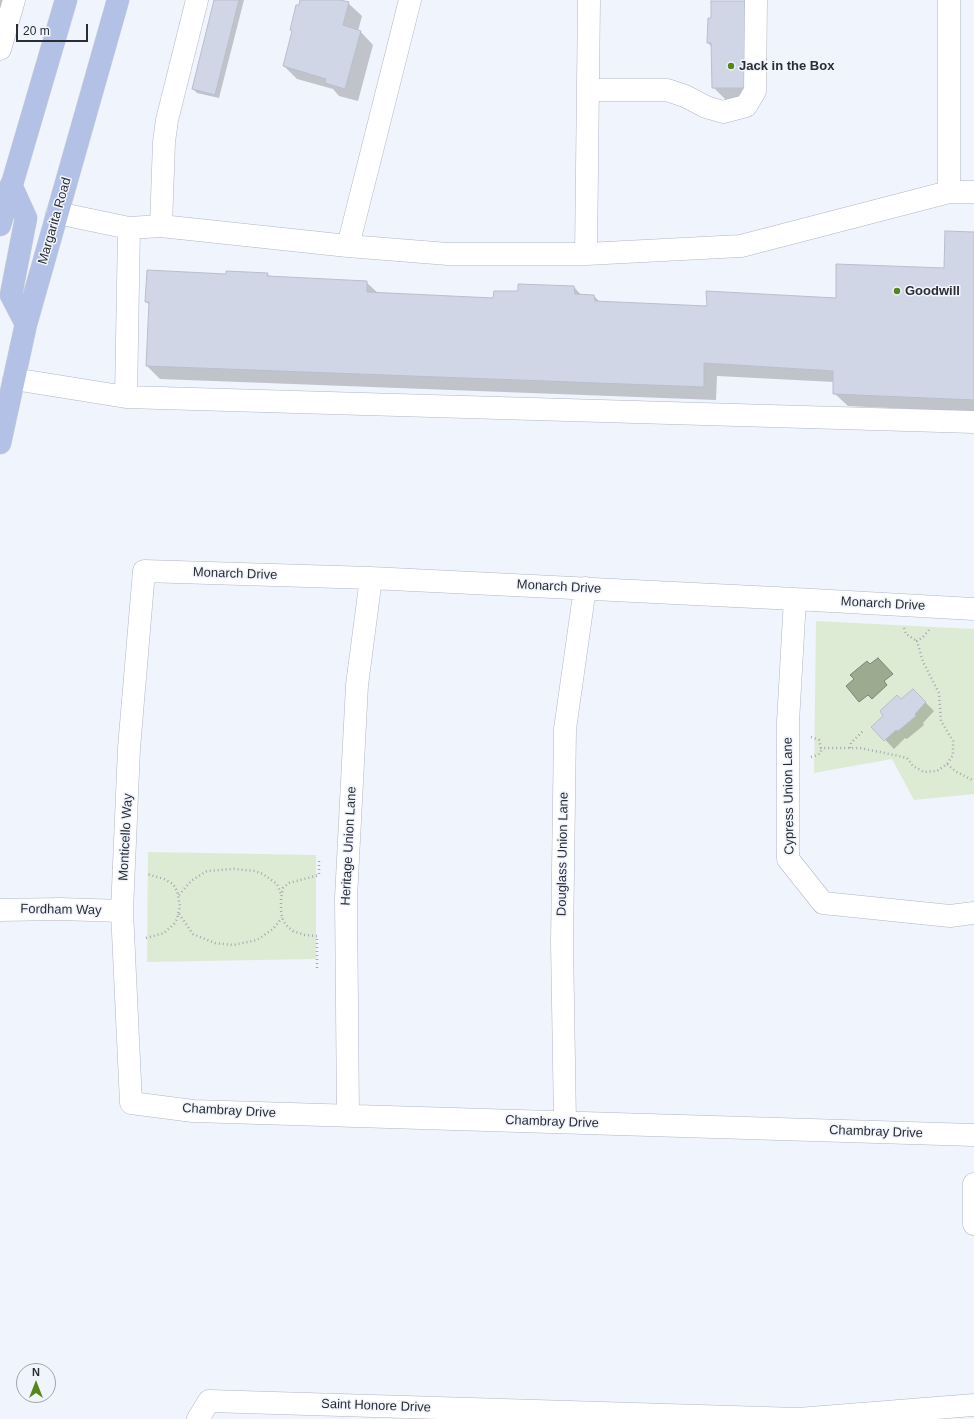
<!DOCTYPE html>
<html>
<head>
<meta charset="utf-8">
<style>
	body { margin:0 }
	#map { position:relative; width:974px; height:1419px; overflow:hidden; background:#f0f4fd; font-family:Helvetica,sans-serif }
	canvas { display:block }
	.north { position:absolute; left:16px; top:1363px; width:40px; height:40px; box-sizing:border-box; background:#f0f4fd; border:1px solid #a1a4ac; border-radius:50%; rotate:0deg; font-size:11px; font-weight:700; line-height:16px; text-align:center; color:#2b2d33 }
	.north::after { content:''; display:block; margin:auto; width:14px; height:18px; background:#568618; clip-path:polygon(50% 0,100% 100%,50% 72%,0 100%) }
	.scale { position:absolute; left:16px; top:24px; width:72px; height:18px; box-sizing:border-box; border:2px solid #2b2d33; border-top:0; padding-left:5px; font-size:12px; line-height:14px; white-space:nowrap; color:#2b2d33; -webkit-text-stroke:3px #f0f4fd; paint-order:stroke }
</style>
</head>
<body>
<div id="map">
<canvas width="974" height="1419"></canvas>
<div class="north">N</div>
<div class="scale">20 m</div>
</div>
<script>
const ctx = document.querySelector('canvas').getContext('2d');
ctx.lineJoin = 'round';
function fill(path, color) { ctx.fillStyle = color; ctx.fill(path, 'evenodd'); }
const toPath = rows => new Path2D(rows.map(r => 'M' + r).join(''));
function stroke(path, color, width, dash) { ctx.strokeStyle = color; ctx.lineWidth = width; ctx.lineCap = dash ? 'butt' : 'round'; ctx.setLineDash(dash || []); ctx.stroke(path); }
function write(font, color, halo, rows, align = 'center') {
  ctx.font = font + ' Helvetica,sans-serif'; ctx.lineWidth = 3; ctx.setLineDash([]); ctx.textBaseline = 'middle'; ctx.strokeStyle = halo; ctx.fillStyle = color; for (const [text, x, y, turn = 0] of rows) {
    ctx.save(); ctx.translate(x, y); ctx.rotate((+turn || 0) * Math.PI / 180); ctx.textAlign = isNaN(turn) ? turn : align; if (halo) ctx.strokeText(text, 0, 0); ctx.fillText(text, 0, 0); ctx.restore();
  }
}
fill(toPath([
	[816,621,974,629,974,794,914,800,892,759,814,773],
	[148,852,316,855,316,959,147,962]
]), '#deebd4');
const water = toPath([
	[878,658,893,674,884,681,887,685,872,699,868,695,859,702,846,686,854,679,850,675,867,661,870,664,878,658]
]);
fill(water, '#9cab90');
stroke(water, '#7a8574', 1);
fill(toPath([
	[0,0,5,0,0,17],
	[215,0,244,0,219,98,197,93,193,89],
	[301,0,336,0,348,3,362,16,358,31,360,31,373,45,358,101,339,96,333,89,297,79,284,66,293,32,291,30],
	[762,15,762,100,726,100,713,87,712,47,708,43,712,19],
	[974,233,974,412,848,406,834,393,834,382,717,376,716,400,160,379,147,366,150,305,146,302,227,275,267,274,271,277,366,282,379,294,494,299,519,292,574,287,582,296,594,296,601,303,708,307,837,299,945,269],
	[913,690,934,711,923,723,924,725,907,739,905,738,894,749,873,727]
]), '#0003');
const building = toPath([
	[214,0,239,0,215,95,192,89,214,0],
	[300,0,340,0,349,2,343,25,361,31,345,89,325,83,326,79,283,66,292,31,290,30,296,5,299,5,300,0],
	[711,1,749,1,750,88,712,88,711,43,707,43,708,18,711,18,711,1],
	[945,231,974,232,974,400,833,394,833,371,704,363,704,387,146,366,149,302,145,302,147,270,226,274,226,271,268,273,267,276,367,281,367,292,493,298,494,291,518,291,518,284,574,286,575,294,594,295,595,301,707,306,706,291,836,298,836,264,944,268,945,231],
	[913,689,926,702,915,714,916,716,898,731,896,730,884,741,871,727,883,716,880,711,897,695,901,699,913,689]
]);
fill(building, '#d0d6e5');
stroke(building, '#b8becd', 1);
const minor = toPath([
	[410,0,348,246,448,254,586,254,741,246,949,192,974,192],
	[949,0,949,192],
	[0,49,14,0],
	[588,90,667,90,685,96,706,107,723,112,746,106,755,91,756,0],
	[57,213,129,228,161,226,348,246],
	[161,226,164,142,167,120,197,0],
	[586,254,589,0],
	[14,379,126,397,129,228],
	[126,397,974,422],
	[795,599,788,722,788,859,823,903,950,916,974,913],
	[974,609,795,599,371,578,144,571,129,748,122,911,131,1103,193,1111,974,1135],
	[0,910,60,909,122,911],
	[348,1115,346,898,357,685,371,578],
	[565,1122,562,942,565,729,585,588],
	[974,1184,974,1224],
	[198,1419,209,1401,798,1419,974,1405]
]);
const major = toPath([
	[11,185,26,218,11,295,26,324],
	[0,225,66,0],
	[0,443,26,324,118,0]
]);
stroke(minor, '#b0b6c4', 23);
stroke(major, '#d0d1d2', 23);
stroke(toPath([
	[904,628,906,634,917,641],
	[929,630,923,637,917,641,923,662,939,693,941,721,953,741,953,755,947,764],
	[811,737,819,740,821,748,860,748,899,756,907,758,913,766,924,772,937,771,947,764,955,771,974,781],
	[850,748,851,743,864,730],
	[811,757,818,755,821,752,821,748],
	[179,895,191,881,207,871,234,869,255,871,263,874,277,884,281,894],
	[179,914,193,934,215,943,233,945,257,940,273,929,282,918],
	[146,938,164,933,174,924,177,919,180,906,177,891,173,884,164,879,147,874],
	[317,968,317,936,305,935,293,931,286,925,282,918,281,910,281,898,283,888,289,883,319,875,319,860]
]), '#a5a8b0', 2.5, [1, 3]);
stroke(minor, '#fff', 22);
stroke(major, '#b3c1e7', 22);
for (const [x, y, r, color] of [
	[731,66,4,"#568618"],
	[897,291,4,"#568618"]
]) { const dot = new Path2D(); dot.arc(x, y, r, 0, 2 * Math.PI); ctx.fillStyle = color; ctx.fill(dot); stroke(dot, '#f0f4fd', 1.5); }
write('bold 13px', '#2b2d33', '#f0f4fd', [
	["Jack in the Box",739,66],
	["Goodwill",905,291]
], 'left');
write('13px', '#2b2d33', '#f0f4fd', [
	["Margarita Road",55,221,-74],
	["Monarch Drive",235,574,2],
	["Monarch Drive",559,587,3],
	["Monarch Drive",883,604,3],
	["Cypress Union Lane",789,796,-91],
	["Monticello Way",126,837,-87],
	["Heritage Union Lane",349,846,-87],
	["Douglass Union Lane",563,854,-89],
	["Fordham Way",61,910,1],
	["Chambray Drive",229,1111,3],
	["Chambray Drive",552,1122,2],
	["Chambray Drive",876,1132,2],
	["Saint Honore Drive",376,1406,2]
]);
</script>
</body>
</html>
